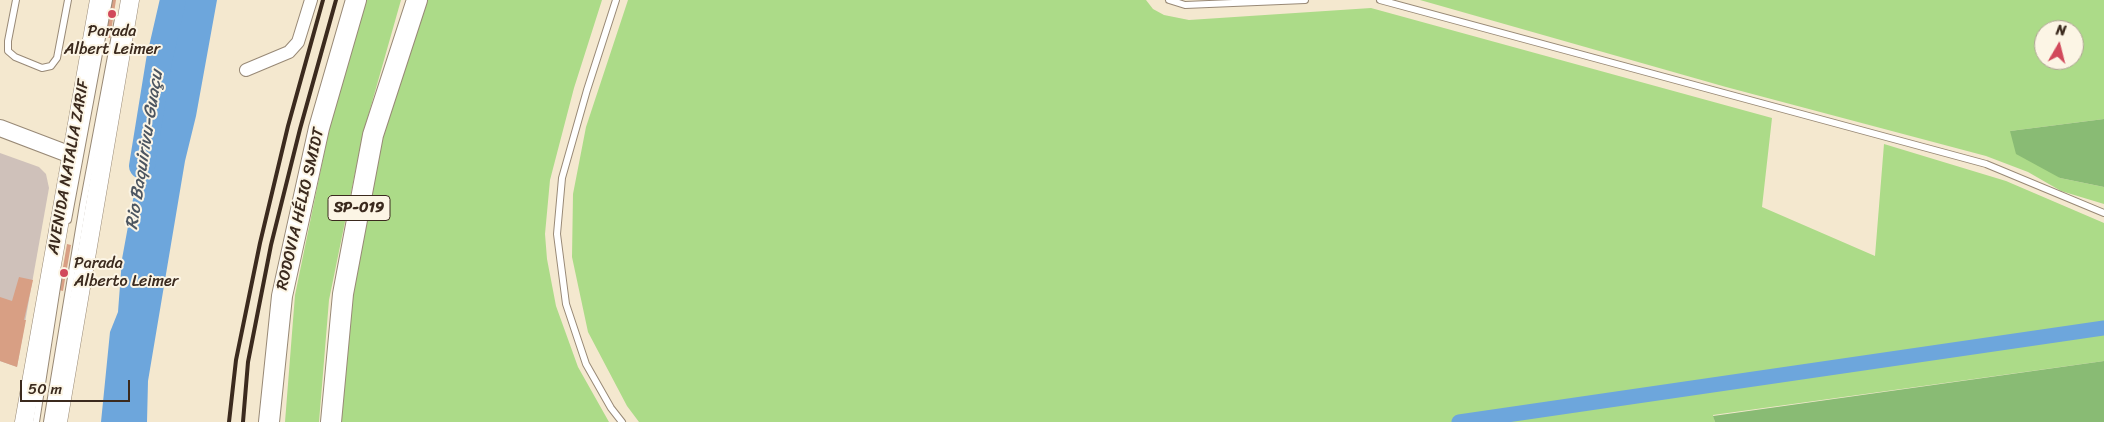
<!DOCTYPE html>
<html>
<head>
<meta charset="utf-8">
<style>
	body { margin:0 }
	#map { position:relative; width:2104px; height:422px; overflow:hidden; background:#f4e8cf; font-family:Sriracha,sans-serif }
	canvas { display:block }
	.north { position:absolute; left:2034px; top:20px; width:50px; height:50px; box-sizing:border-box; background:#fcf5e5; border:1px solid #afa495; border-radius:50%; rotate:8deg; font-size:14px; font-weight:700; line-height:20px; text-align:center; color:#3b2a1e }
	.north::after { content:''; display:block; margin:auto; width:18px; height:22px; background:#d1495b; clip-path:polygon(50% 0,100% 100%,50% 72%,0 100%) }
	.scale { position:absolute; left:20px; top:380px; width:110px; height:22px; box-sizing:border-box; border:2px solid #3b2a1e; border-top:0; padding-left:6px; font-size:15px; line-height:18px; white-space:nowrap; color:#3b2a1e; -webkit-text-stroke:4px #fcf5e5; paint-order:stroke }
</style>
</head>
<body>
<div id="map">
<canvas width="2104" height="422"></canvas>
<div class="north">N</div>
<div class="scale">50 m</div>
</div>
<script>
const ctx = document.querySelector('canvas').getContext('2d');
ctx.lineJoin = 'round';
function fill(path, color) { ctx.fillStyle = color; ctx.fill(path, 'evenodd'); }
const toPath = rows => new Path2D(rows.map(r => 'M' + r).join(''));
function stroke(path, color, width, dash) { ctx.strokeStyle = color; ctx.lineWidth = width; ctx.lineCap = dash ? 'butt' : 'round'; ctx.setLineDash(dash || []); ctx.stroke(path); }
function write(font, color, halo, rows, align = 'center') {
  ctx.font = font + ' Sriracha,sans-serif'; ctx.lineWidth = 4; ctx.setLineDash([]); ctx.textBaseline = 'middle'; ctx.strokeStyle = halo; ctx.fillStyle = color; for (const [text, x, y, turn = 0] of rows) {
    ctx.save(); ctx.translate(x, y); ctx.rotate((+turn || 0) * Math.PI / 180); ctx.textAlign = isNaN(turn) ? turn : align; if (halo) ctx.strokeText(text, 0, 0); ctx.fillText(text, 0, 0); ctx.restore();
  }
}
fill(toPath([
	[0,153,39,167,46,174,49,188,17,367,0,361]
]), '#cfc1ba');
fill(toPath([
	[365,0,401,0,363,134,329,300,319,422,285,422,295,295,329,130],
	[420,0,602,0,574,88,550,180,545,234,547,259,556,306,578,367,609,422,331,422,373,135],
	[628,0,1146,0,1153,9,1164,15,1189,20,1371,8,1772,118,1762,207,1875,256,1884,144,2006,181,2104,223,2104,361,1713,415,1715,422,639,422,627,406,588,332,572,257,573,194,586,127],
	[1420,0,2104,0,2104,119,2010,131,2060,178,2104,187,2104,204,2061,191,2028,172,1986,156,1726,87],
	[2044,30,2074,30,2074,60,2044,60]
]), '#acdb88');
fill(toPath([
	[2104,119,2104,187,2060,178,2016,154,2010,131],
	[2104,361,2104,422,1715,422,1713,416]
]), '#89bb74');
fill(toPath([
	[171,0,217,0,196,116,185,161,148,381,147,422,101,422,110,332,118,312,122,259,140,161,153,113]
]), '#6da6dc');
stroke(toPath([
	[1459,422,2104,328]
]), '#6da6dc', 15);
stroke(toPath([
	[142,166,159,61,173,0]
]), '#6da6dc', 26);
fill(toPath([
	[112,0,116,0,110,38,105,37],
	[67,244,71,245,63,291,59,290],
	[19,277,33,280,24,320,26,320,17,367,0,361,0,297,12,301]
]), '#d89f84');
const service = toPath([
	[16,0,8,41,8,51,15,57,42,68,51,66,57,58,68,0],
	[616,0,587,90,562,178,557,234,566,304,586,364,611,408,622,422],
	[1169,0,1185,5,1305,0],
	[1380,0,1986,164,2104,213],
	[68,220,109,0],
	[36,422,59,274],
	[47,422,83,205,118,19]
]);
const minor = toPath([
	[246,70,289,52,298,42,311,0]
]);
const tertiary = toPath([
	[0,128,71,155]
]);
const secondary = toPath([
	[24,422,99,0],
	[58,422,130,0]
]);
const primary = toPath([
	[269,422,282,296,319,128,356,0],
	[331,422,343,294,373,135,417,0]
]);
stroke(service, '#988976', 8);
stroke(minor, '#988976', 14);
stroke(tertiary, '#988976', 18);
stroke(secondary, '#988976', 19);
stroke(primary, '#988976', 22);
stroke(service, '#fff', 6);
stroke(minor, '#fff', 12);
stroke(tertiary, '#fff', 16);
stroke(secondary, '#fff', 18);
stroke(primary, '#fff', 20);
stroke(toPath([
	[229,422,236,360,260,243,288,126,323,0],
	[243,422,248,362,271,245,300,129,336,0]
]), '#3b2a1e', 4);
for (const [x, y, r, color] of [
	[112,14,5,"#d1495b"],
	[64,273,5,"#d1495b"]
]) { const dot = new Path2D(); dot.arc(x, y, r, 0, 2 * Math.PI); ctx.fillStyle = color; ctx.fill(dot); stroke(dot, '#fcf5e5', 2); }
for (const [x, y, w] of [
	[359,208,62]
]) { const box = new Path2D(); box.roundRect(x - w / 2, y - 12.5, w, 25, 4); ctx.fillStyle = '#fcf5e5'; ctx.fill(box); stroke(box, '#3b2a1e', 1); }
write('bold 15px', '#3b2a1e', null, [
	["SP-019",359,208]
]);
write('16px', '#3b2a1e', '#fcf5e5', [
	["Parada",112,32],
	["Albert Leimer",112,50],
	["Parada",74,264,"left"],
	["Alberto Leimer",74,282,"left"]
]);
write('16px', '#3b2a1e', '#fcf5e5', [
	["AVENIDA NATALIA ZARIF",69,167,-80],
	["RODOVIA HÉLIO SMIDT",301,209,-77]
]);
write('italic 18px', '#4c5560', '#fcf5e5', [
	["Rio Baquirivu-Guaçu",145,150,-81]
]);
</script>
</body>
</html>
